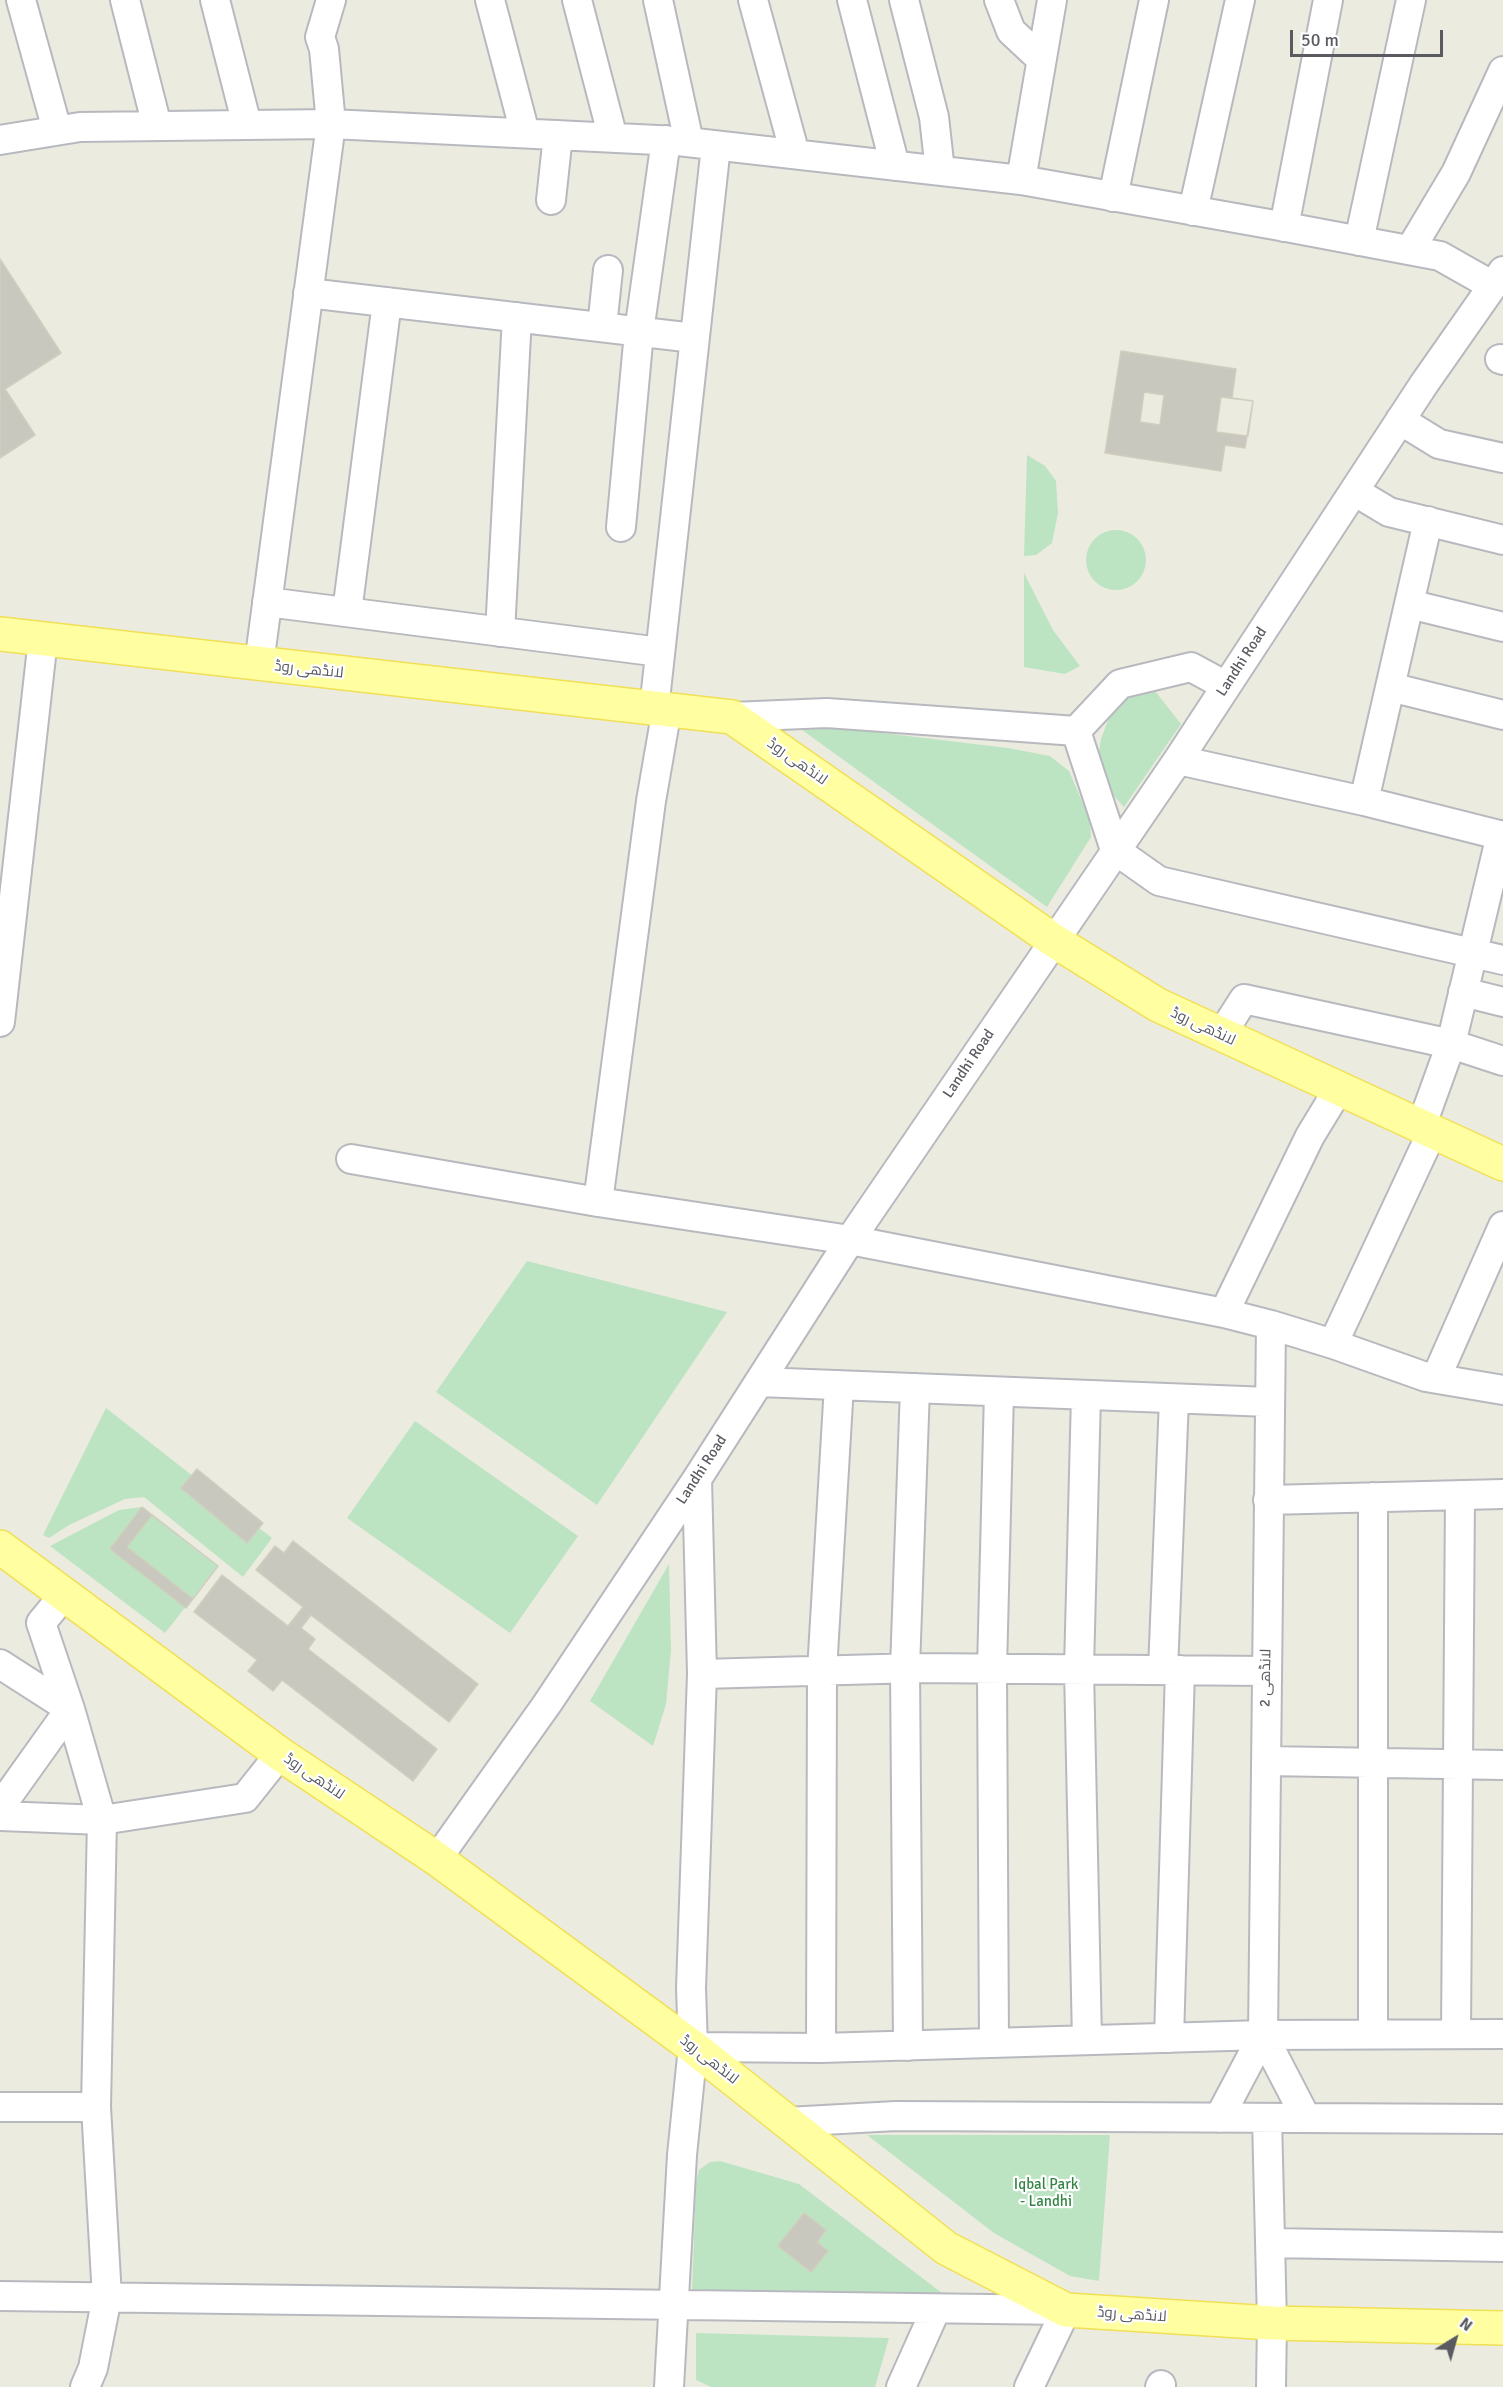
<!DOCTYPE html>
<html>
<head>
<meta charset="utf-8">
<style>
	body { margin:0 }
	#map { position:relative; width:1503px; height:2387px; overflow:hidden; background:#ecebe0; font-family:Signika,sans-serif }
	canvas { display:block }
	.north { position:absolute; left:1425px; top:2309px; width:60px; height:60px; -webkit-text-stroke:4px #fff; paint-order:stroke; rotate:37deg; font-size:16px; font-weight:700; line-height:24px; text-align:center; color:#595b61 }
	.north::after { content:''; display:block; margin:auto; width:21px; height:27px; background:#595b61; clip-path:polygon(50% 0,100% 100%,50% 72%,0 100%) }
	.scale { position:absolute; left:1290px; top:30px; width:153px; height:27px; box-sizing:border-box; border:3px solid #595b61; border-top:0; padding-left:8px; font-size:18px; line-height:21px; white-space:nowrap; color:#595b61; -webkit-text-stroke:4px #fff; paint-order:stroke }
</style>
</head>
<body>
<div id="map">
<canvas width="1503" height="2387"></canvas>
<div class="north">N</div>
<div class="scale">50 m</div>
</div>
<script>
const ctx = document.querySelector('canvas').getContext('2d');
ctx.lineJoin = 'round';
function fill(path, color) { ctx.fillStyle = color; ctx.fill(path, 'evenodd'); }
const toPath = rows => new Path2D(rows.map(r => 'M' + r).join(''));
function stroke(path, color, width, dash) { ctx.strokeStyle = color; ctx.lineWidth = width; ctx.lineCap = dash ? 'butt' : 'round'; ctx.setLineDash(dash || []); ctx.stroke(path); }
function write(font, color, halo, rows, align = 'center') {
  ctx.font = font + ' Signika,Cairo,sans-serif'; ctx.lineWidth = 4.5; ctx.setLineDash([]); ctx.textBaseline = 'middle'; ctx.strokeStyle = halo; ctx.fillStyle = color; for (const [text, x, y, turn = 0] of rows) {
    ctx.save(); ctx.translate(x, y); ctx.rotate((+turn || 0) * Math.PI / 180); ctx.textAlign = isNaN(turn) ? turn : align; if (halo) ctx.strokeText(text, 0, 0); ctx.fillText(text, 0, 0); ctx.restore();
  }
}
fill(toPath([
	[1027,455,1045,466,1056,481,1058,513,1052,543,1036,555,1024,556],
	'1086 560a30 30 0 1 1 60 0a30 30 0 1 1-60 0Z',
	[1024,573,1053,630,1080,666,1065,674,1024,667],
	[1151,686,1181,724,1124,807,1114,796,1098,758,1101,739,1109,718,1121,704,1134,693],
	[791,722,1008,748,1050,756,1069,771,1090,820,1091,837,1047,907],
	[527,1261,727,1312,597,1505,436,1392],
	[106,1408,272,1538,243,1577,144,1497,125,1499,69,1525,49,1538,43,1535],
	[415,1421,578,1536,510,1633,347,1518],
	[142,1507,218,1566,165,1633,50,1546,119,1510],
	[669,1564,671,1650,666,1704,653,1746,590,1701],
	[867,2135,1110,2135,1099,2281,1070,2276,994,2233],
	[720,2161,799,2184,942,2293,692,2291,696,2183,699,2170,710,2162],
	[696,2333,889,2338,875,2387,711,2387,696,2380]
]), '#bce4c2');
const building = toPath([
	[0,259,61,353,5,389,35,435,0,458,0,259],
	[1121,351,1236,369,1232,398,1253,401,1245,448,1225,445,1221,471,1105,453,1121,351],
	[1144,392,1164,395,1160,425,1140,422,1144,392],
	[1221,397,1253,401,1248,436,1216,432,1221,397],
	[197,1469,263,1523,247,1543,181,1488,197,1469],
	[142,1507,218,1566,186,1608,110,1549,142,1507],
	[152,1515,218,1566,193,1599,127,1547,152,1515],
	[293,1541,478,1684,449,1722,311,1615,301,1628,315,1639,308,1649,437,1749,413,1781,282,1680,273,1691,248,1671,257,1660,194,1612,222,1575,288,1626,303,1607,256,1570,275,1546,284,1553,293,1541],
	[804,2213,826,2230,817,2242,828,2251,811,2272,778,2246,804,2213]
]);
fill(building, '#c9c8bf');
stroke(building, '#d1cebe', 1.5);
const minor = toPath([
	[21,0,57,130],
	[125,0,157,126],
	[215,0,247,125],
	[490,0,525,133],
	[577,0,613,138],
	[658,0,689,142],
	[753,0,795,154],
	[852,0,895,166],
	[904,0,934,117,940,171],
	[999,0,1011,31,1041,59],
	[0,140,80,127,331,124,678,141,1021,180,1286,227,1440,256,1493,286],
	[1021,180,1052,0],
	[1113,197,1154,0],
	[551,200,558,135],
	[1193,211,1240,0],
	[1284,227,1328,0],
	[1359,241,1411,0],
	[1410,250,1456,173,1503,71],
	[308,293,694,338],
	[602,327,608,270],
	[1500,359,1503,360],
	[1400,420,1439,444,1503,458],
	[1354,491,1389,512,1503,540],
	[621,527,639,332,666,140],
	[267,602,660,652],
	[1409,604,1503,627],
	[347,612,387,302],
	[500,632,517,317],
	[259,664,331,124,324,49,320,37,331,0],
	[1390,687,1503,715],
	[654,709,716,146],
	[732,717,827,713,1076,731,1120,684,1191,667,1226,686],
	[1076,731,1115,850,1159,881,1503,960],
	[1178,760,1364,801,1503,836],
	[1364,801,1428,521],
	[1463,992,1503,1002],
	[0,1022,43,639],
	[1221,1035,1244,999,1451,1044,1503,1061],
	[1421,1127,1451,1044,1501,835],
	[351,1159,598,1202,850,1240,1224,1313,1271,1325,1263,2035,1219,2118],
	[598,1202,651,801,667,709],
	[1224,1313,1310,1136,1338,1090],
	[1271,1325,1333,1344,1432,1132],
	[1333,1344,1426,1377,1503,1390],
	[1436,1378,1503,1226],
	[759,1382,1269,1402],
	[1086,1395,1079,1669,1087,2040],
	[1268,1500,1503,1494],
	[64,1595,41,1623,70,1709,102,1820,96,2107,107,2297,93,2368,85,2387],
	[0,1664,70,1709,0,1807],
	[1163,1670,1174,1399],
	[702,1674,917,1668,1267,1671],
	[1266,1761,1503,1765],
	[0,1816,102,1820,245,1798,280,1754],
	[437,1859,547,1704,697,1479,850,1240,1178,760,1424,384,1503,271],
	[1373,2034,1373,1497],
	[1456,2034,1460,1495],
	[1263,2035,1306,2118],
	[1169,2038,1180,1670],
	[994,2043,992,1669,999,1392],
	[908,2046,905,1668,915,1388],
	[693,2047,821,2048,1263,2035,1503,2034],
	[821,2048,822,1671,839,1385],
	[0,2107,96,2107],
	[1267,2118,1272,2323,1271,2387],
	[787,2122,896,2116,1503,2119],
	[1270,2243,1503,2247],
	[0,2296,1066,2310,1029,2387],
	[669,2387,682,2155,693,2047,691,1988,702,1674,697,1479],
	[901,2387,936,2309],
	[1160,2387,1161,2385]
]);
const major = toPath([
	[0,634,732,717,1053,940,1158,1005,1503,1164],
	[0,1547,280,1754,437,1859,693,2047,946,2248,1066,2310,1272,2323,1503,2328]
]);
stroke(minor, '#b8b9bf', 32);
stroke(major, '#f1df54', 36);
stroke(minor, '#fff', 28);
stroke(major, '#ffffa2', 33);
write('15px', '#595b61', '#fff', [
	["Landhi Road",1242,662,-57],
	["لانڈھی روڈ",309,670,6],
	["لانڈھی روڈ",797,762,35],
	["لانڈھی روڈ",1203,1027,25],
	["Landhi Road",969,1064,-56],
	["Landhi Road",702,1470,-57],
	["لانڈھی 2",1266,1678,-89],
	["لانڈھی روڈ",314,1777,34],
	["لانڈھی روڈ",709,2060,38],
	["لانڈھی روڈ",1132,2315,4]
]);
write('15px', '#348545', '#fff', [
	["Iqbal Park",1046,2185],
	["- Landhi",1046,2202]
]);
</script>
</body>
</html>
